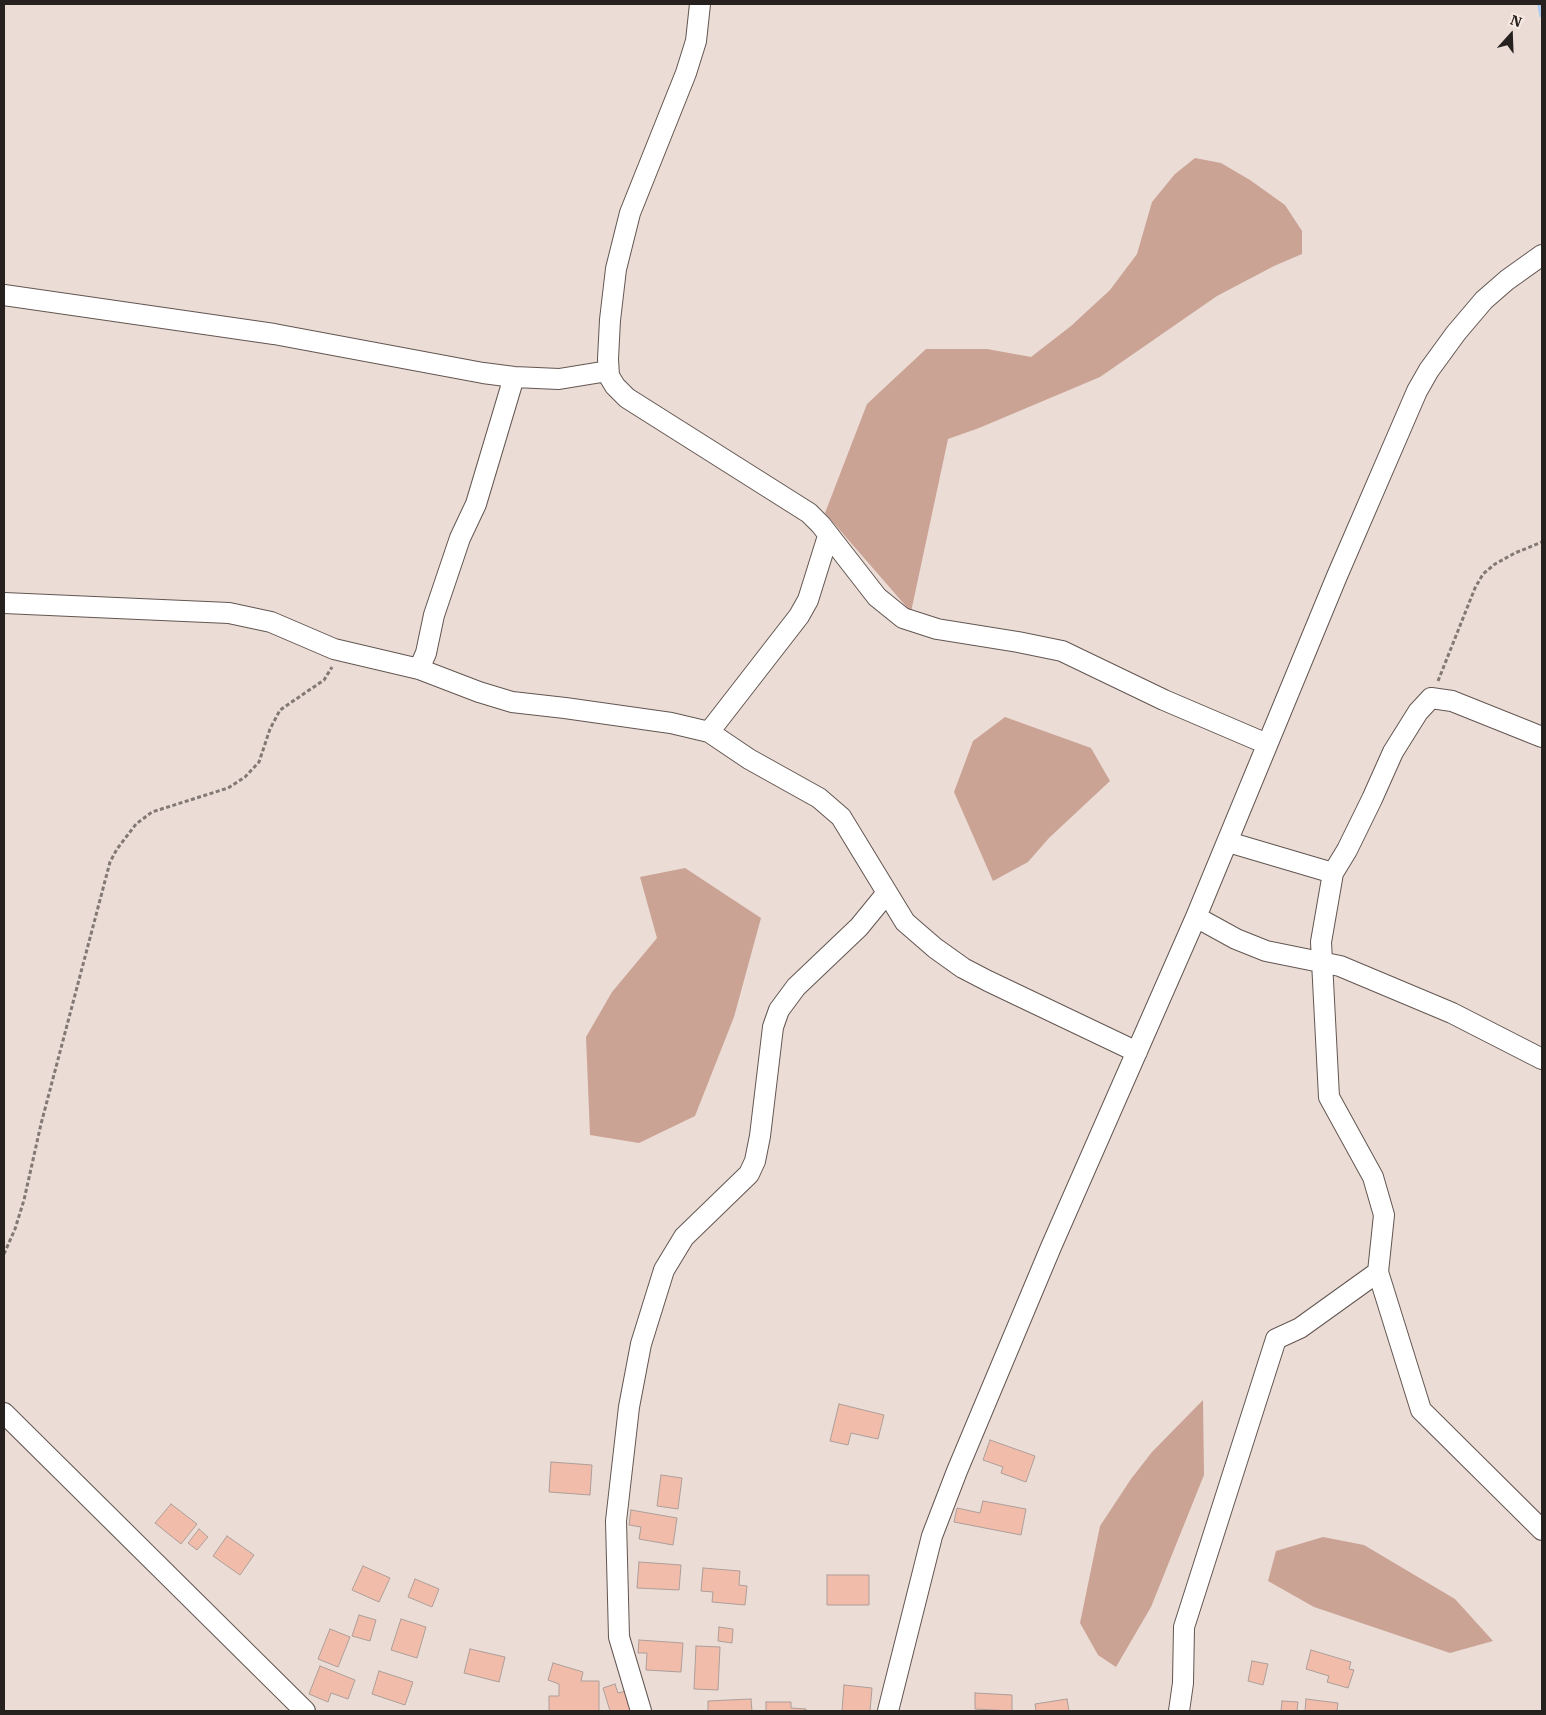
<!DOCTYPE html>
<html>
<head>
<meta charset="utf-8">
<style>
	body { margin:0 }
	#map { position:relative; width:1546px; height:1715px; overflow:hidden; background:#ebdcd6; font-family:"IBM Plex Serif",serif }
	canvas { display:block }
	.frame { position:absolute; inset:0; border:5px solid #26201e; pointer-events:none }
	.north { position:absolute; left:1486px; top:10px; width:50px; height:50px; -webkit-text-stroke:4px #f8e9e3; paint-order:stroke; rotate:20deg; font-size:14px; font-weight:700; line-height:20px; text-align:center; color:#26201e }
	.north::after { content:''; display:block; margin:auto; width:18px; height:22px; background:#26201e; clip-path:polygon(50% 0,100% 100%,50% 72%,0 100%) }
</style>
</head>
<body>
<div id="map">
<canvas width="1546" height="1715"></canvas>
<div class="frame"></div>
<div class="north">N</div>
</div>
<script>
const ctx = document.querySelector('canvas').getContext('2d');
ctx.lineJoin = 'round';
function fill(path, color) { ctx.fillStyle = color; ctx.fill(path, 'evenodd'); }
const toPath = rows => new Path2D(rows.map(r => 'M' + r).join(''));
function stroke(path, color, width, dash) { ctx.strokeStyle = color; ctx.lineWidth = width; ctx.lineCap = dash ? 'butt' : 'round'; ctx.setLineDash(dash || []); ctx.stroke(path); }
fill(toPath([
	[1195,158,1221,163,1250,180,1285,205,1302,231,1302,254,1274,266,1217,296,1100,377,979,428,948,439,911,612,825,513,867,404,926,349,987,349,1031,357,1071,326,1110,290,1137,254,1152,202,1175,174],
	[1005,717,1091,748,1110,781,1049,838,1028,862,993,881,954,792,973,741],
	[685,868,761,918,734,1017,695,1116,639,1143,590,1135,586,1037,612,992,657,938,640,877],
	[1203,1400,1204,1475,1151,1607,1116,1667,1098,1655,1080,1623,1100,1526,1131,1479,1152,1452],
	[1323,1537,1364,1545,1455,1599,1493,1641,1450,1653,1314,1607,1268,1581,1276,1551]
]), '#caa395');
stroke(toPath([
	[1540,4,1542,15]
]), '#adcaf3', 5.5);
const building = toPath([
	[839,1404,884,1415,878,1439,851,1433,848,1445,830,1441,839,1404],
	[990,1440,1035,1456,1026,1482,1001,1473,1003,1467,983,1460,990,1440],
	[551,1462,592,1465,590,1495,549,1492,551,1462],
	[661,1475,682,1478,678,1509,657,1506,661,1475],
	[983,1501,1026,1509,1021,1535,954,1522,957,1508,980,1513,983,1501],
	[171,1504,197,1524,181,1544,155,1523,171,1504],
	[631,1510,677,1518,673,1545,639,1539,641,1527,629,1525,631,1510],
	[199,1529,208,1537,197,1550,188,1543,199,1529],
	[227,1536,254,1555,240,1575,213,1556,227,1536],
	[639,1562,681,1565,679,1590,637,1588,639,1562],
	[363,1566,390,1578,379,1602,352,1590,363,1566],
	[703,1568,740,1571,739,1585,747,1586,745,1605,712,1602,713,1592,701,1591,703,1568],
	[827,1575,869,1575,869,1605,827,1605,827,1575],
	[415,1579,439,1589,432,1607,408,1597,415,1579],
	[359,1615,376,1620,370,1641,352,1636,359,1615],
	[401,1619,426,1627,417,1658,391,1650,401,1619],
	[719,1627,733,1629,732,1643,718,1641,719,1627],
	[330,1629,350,1637,338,1667,318,1659,330,1629],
	[639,1640,683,1643,681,1672,646,1670,647,1653,638,1653,639,1640],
	[696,1646,720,1647,718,1690,694,1689,696,1646],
	[470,1649,505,1657,499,1682,464,1673,470,1649],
	[1311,1650,1351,1662,1349,1669,1354,1670,1348,1688,1327,1682,1329,1676,1306,1669,1311,1650],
	[1252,1661,1268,1664,1263,1685,1248,1681,1252,1661],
	[553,1663,583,1672,581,1681,599,1681,599,1711,549,1711,549,1696,559,1696,559,1684,548,1680,553,1663],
	[320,1666,355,1680,348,1699,331,1693,328,1702,309,1694,320,1666],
	[379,1671,413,1682,405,1705,372,1694,379,1671],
	[615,1684,618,1693,626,1691,632,1711,610,1711,603,1688,615,1684],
	[844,1685,872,1688,870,1711,842,1711,844,1685],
	[975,1693,1012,1695,1012,1711,975,1709,975,1693],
	[751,1699,752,1711,708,1711,708,1701,751,1699],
	[1067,1699,1069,1711,1036,1711,1035,1704,1067,1699],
	[1306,1699,1338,1703,1337,1711,1305,1711,1306,1699],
	[1282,1701,1298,1702,1297,1711,1281,1711,1282,1701],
	[766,1702,791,1702,791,1708,806,1709,806,1711,766,1711,766,1702]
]);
fill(building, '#f1bdaa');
stroke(building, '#ad9e99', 1);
const minor = toPath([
	[700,4,696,41,686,73,630,213,616,269,610,320,608,359,609,376,615,386,627,398,809,513,821,525,877,597,903,618,937,629,1018,642,1062,651,1164,700,1267,744],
	[4,295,274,334,483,373,514,377,559,379,608,371],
	[4,603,229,613,271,622,334,649,419,669,479,692,512,702,565,708,671,723,709,732,749,759,819,798,841,817,905,922,935,948,963,968,988,981,1137,1052],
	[419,669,426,653,434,615,460,538,476,504,514,377],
	[709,732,799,616,808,600,828,536],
	[1228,842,1333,873],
	[1196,917,1236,939,1266,951,1340,966,1452,1013,1542,1059],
	[1378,1272,1421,1410,1542,1530],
	[4,1413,305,1711],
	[641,1711,619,1637,616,1521,629,1407,641,1344,664,1270,684,1237,749,1174,755,1161,760,1136,773,1027,779,1010,796,987,859,927,886,894],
	[888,1711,932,1536,957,1471,1051,1247,1196,917,1337,576,1417,391,1429,370,1456,333,1484,300,1507,280,1542,255],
	[1179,1711,1183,1683,1184,1627,1276,1339,1300,1328,1378,1272,1384,1215,1373,1177,1329,1097,1321,942,1333,873,1347,850,1372,799,1393,752,1418,712,1431,698,1452,701,1542,737]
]);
stroke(minor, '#635651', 22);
stroke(toPath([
	[1438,681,1475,588,1483,574,1495,564,1515,553,1542,542],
	[4,1254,15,1229,24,1200,41,1124,110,862,117,849,136,824,152,812,228,788,245,777,259,762,270,729,280,710,324,680,332,667]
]), '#827874', 3, [4, 2.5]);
stroke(minor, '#fff', 20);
</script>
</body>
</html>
